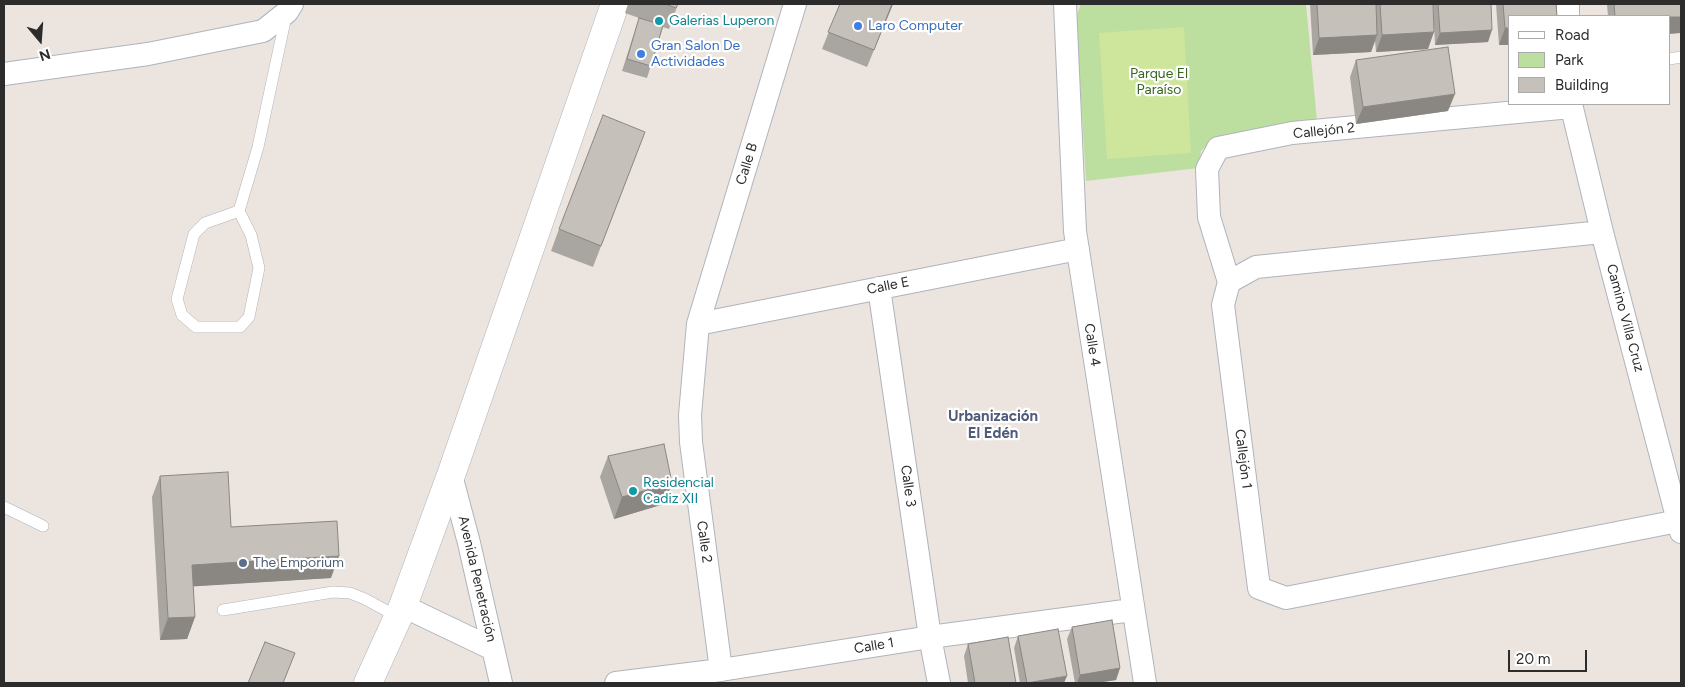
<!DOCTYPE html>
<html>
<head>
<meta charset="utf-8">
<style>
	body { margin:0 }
	#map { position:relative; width:1685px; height:687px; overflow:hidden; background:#ece5df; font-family:Figtree,sans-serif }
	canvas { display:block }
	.frame { position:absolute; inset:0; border:5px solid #2c2c2c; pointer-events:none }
	.legend { position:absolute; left:1508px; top:15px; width:162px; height:90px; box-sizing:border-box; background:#fff; border:1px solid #ababab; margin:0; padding:6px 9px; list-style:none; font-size:15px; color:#2c2c2c }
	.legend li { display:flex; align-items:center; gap:10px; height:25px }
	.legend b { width:25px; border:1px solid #ababab }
	.north { position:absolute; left:15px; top:15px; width:50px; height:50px; -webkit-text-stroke:4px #fff; paint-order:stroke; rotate:162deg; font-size:14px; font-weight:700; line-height:20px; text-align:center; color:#2c2c2c }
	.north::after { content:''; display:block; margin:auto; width:18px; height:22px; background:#2c2c2c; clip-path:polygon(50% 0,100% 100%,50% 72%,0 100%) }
	.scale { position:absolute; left:1508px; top:650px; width:79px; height:22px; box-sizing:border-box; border:2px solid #2c2c2c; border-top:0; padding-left:6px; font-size:15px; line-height:18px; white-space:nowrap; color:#2c2c2c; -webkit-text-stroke:4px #fff; paint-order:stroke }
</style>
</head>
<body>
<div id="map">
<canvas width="1685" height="687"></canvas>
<div class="frame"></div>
<ul class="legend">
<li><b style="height:6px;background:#fff"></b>Road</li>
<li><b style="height:14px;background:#bcdfa0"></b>Park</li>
<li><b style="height:14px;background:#c5c0ba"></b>Building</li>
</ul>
<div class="north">N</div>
<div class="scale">20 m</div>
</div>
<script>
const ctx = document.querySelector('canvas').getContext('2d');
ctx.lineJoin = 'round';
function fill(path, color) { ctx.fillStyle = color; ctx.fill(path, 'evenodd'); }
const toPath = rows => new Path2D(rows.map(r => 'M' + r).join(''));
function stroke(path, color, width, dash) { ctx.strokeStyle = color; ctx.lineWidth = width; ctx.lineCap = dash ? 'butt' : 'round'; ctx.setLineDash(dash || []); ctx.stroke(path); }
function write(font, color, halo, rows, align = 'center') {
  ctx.font = font + ' Figtree,sans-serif'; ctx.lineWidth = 4.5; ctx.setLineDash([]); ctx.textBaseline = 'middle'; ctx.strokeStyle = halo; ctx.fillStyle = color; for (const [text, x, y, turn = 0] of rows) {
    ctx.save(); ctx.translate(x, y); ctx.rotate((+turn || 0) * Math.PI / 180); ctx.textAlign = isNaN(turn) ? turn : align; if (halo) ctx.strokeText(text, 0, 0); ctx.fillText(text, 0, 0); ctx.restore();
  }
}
fill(toPath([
	[1081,4,1306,4,1317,121,1211,141,1201,151,1199,168,1086,181,1076,17]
]), '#bcdfa0');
fill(toPath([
	[1184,27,1191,153,1107,159,1099,33]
]), '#cee59c');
const service = toPath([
	[1669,59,1681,57],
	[239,211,251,235,259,268,249,317,240,327,196,327,182,315,177,299,194,234,205,223,239,211,258,147,286,16],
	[4,507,43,526],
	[223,610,333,592,350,593,365,599,398,617]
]);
const minor = toPath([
	[1065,4,1075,231,1145,683],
	[1568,4,1568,16],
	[4,74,148,54,263,31,287,12,292,4],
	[1571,104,1602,232,1681,532],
	[1602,232,1256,267,1229,282,1223,305,1259,588,1286,598,1678,521],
	[1229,282,1209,217,1207,169,1218,148,1292,133,1571,107],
	[879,288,930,637,939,683],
	[698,324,1078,249],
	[451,475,469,543,501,683],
	[403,606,493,649],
	[721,670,691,442,690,415,698,324,795,4],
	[616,683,721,670,930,637,1132,610]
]);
const secondary = toPath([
	[368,683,403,606,451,475,615,4]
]);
stroke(service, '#b0b3bb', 12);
stroke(minor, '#b0b3bb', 24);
stroke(secondary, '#b0b3bb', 29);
stroke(service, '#fff', 11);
stroke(minor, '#fff', 22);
stroke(secondary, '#fff', 28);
fill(toPath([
	[628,4,678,4,669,29,663,27,647,78,622,71,639,18,625,13],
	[840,4,893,4,867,67,822,49],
	[1310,4,1433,4,1428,49,1376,52,1375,41,1371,52,1313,55],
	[1433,4,1491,4,1488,42,1435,45],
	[1496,4,1556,4,1509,45,1499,45],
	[1607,4,1681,4,1669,16,1608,16],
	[1356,60,1448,111,1356,124,1350,77],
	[645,132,593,267,551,251,559,229],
	[608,456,672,483,664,504,614,519,600,477],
	[160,476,231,527,331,578,193,586,195,617,187,639,160,640,152,497],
	[1072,627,1120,668,1116,680,1096,683,1075,683,1067,639],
	[1018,636,1064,683,1020,683,1014,648],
	[968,644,1016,683,968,683,964,656]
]), '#a9a5a0');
fill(toPath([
	[892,4,893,4,867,67,874,50],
	[1669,17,1681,17,1681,33,1669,34],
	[1505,28,1509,28,1509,45,1499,45],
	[1492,30,1488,42,1435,45,1440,33],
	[1434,32,1428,49,1376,52,1382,35],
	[1377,35,1371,52,1313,55,1319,38],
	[1455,94,1448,111,1356,124,1363,107],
	[672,483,664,504,614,519,622,497],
	[339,556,331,578,184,587,192,565],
	[195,617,187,639,160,640,168,618],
	[1120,668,1116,680,1096,683,1077,683,1080,675],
	[1067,676,1064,683,1027,683]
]), '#8a8682');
const building = toPath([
	[665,4,678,4,676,8,665,4],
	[840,4,892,4,874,50,828,32,840,4],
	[1317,4,1376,4,1377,35,1319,38,1317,4],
	[1380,4,1433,4,1434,32,1382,35,1380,4],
	[1438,4,1491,4,1492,30,1440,33,1438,4],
	[1503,4,1556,4,1557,16,1509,16,1509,28,1505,28,1503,4],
	[1614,4,1681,4,1681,17,1669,17,1669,16,1615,16,1614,4],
	[639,18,663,25,651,66,627,59,639,18],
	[1448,47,1455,94,1363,107,1356,60,1448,47],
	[603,115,645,132,601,246,559,229,603,115],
	[664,444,672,483,622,497,608,456,664,444],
	[228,472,231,527,337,521,339,556,192,565,195,617,168,618,160,476,228,472],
	[1112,620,1120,668,1080,675,1072,627,1112,620],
	[1058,629,1067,676,1027,683,1018,636,1058,629],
	[1008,637,1016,683,975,683,968,644,1008,637],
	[265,642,295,653,283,683,248,683,265,642]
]);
fill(building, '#c5c0ba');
stroke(building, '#8a8682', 1);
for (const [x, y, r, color] of [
	[659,21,5,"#0f9aa8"],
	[858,26,5,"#3f7fe0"],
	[641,54,5,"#3f7fe0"],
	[633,491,5,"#0f9aa8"],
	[243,563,5,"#5c6f8a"]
]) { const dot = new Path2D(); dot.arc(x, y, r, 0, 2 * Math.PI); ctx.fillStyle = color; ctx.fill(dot); stroke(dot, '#fff', 2); }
write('14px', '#0d838f', '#fff', [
	["Galerias Luperon",669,21],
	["Residencial",643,483],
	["Cadiz XII",643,499]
], 'left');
write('14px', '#366cbe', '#fff', [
	["Laro Computer",868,26],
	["Gran Salon De",651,46],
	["Actividades",651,62]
], 'left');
write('14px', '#366520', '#fff', [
	["Parque El",1159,74],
	["Paraíso",1159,90]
]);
write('14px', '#2c2c2c', '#fff', [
	["Callejón 2",1324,131,-6],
	["Calle B",747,164,-73],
	["Calle E",888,286,-11],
	["Camino Villa Cruz",1625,318,75],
	["Calle 4",1092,345,81],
	["Callejón 1",1243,459,83],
	["Calle 3",908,486,82],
	["Calle 2",704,542,82],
	["Avenida Penetración",477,579,77],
	["Calle 1",874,646,-9]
]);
write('14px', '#4e5e75', '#fff', [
	["The Emporium",253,563]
], 'left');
write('bold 15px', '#4f5b7a', '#fff', [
	["Urbanización",993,417],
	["El Edén",993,434]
]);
</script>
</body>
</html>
